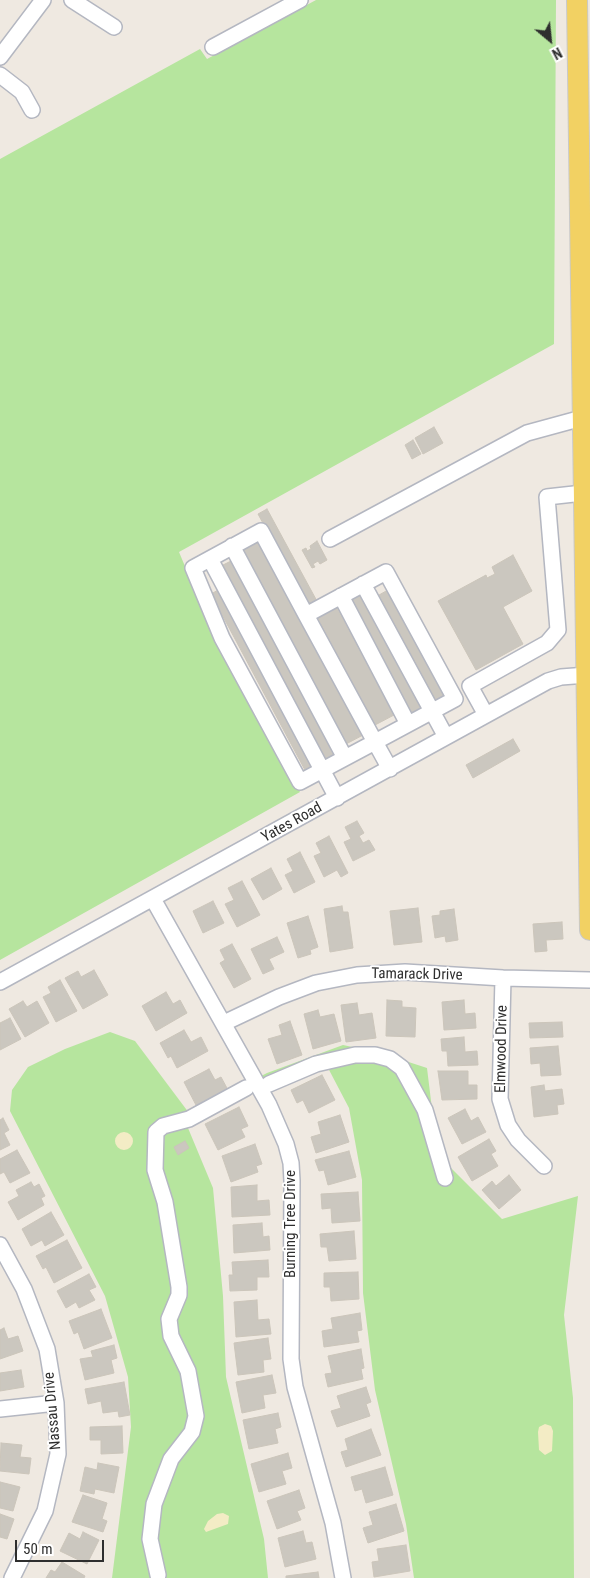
<!DOCTYPE html>
<html>
<head>
<meta charset="utf-8">
<style>
	body { margin:0 }
	#map { position:relative; width:590px; height:1578px; overflow:hidden; background:#efe9e1; font-family:"Roboto Condensed",sans-serif }
	canvas { display:block }
	.north { position:absolute; left:525px; top:15px; width:50px; height:50px; -webkit-text-stroke:4px #fff; paint-order:stroke; rotate:152deg; font-size:14px; font-weight:700; line-height:20px; text-align:center; color:#2e2e2e }
	.north::after { content:''; display:block; margin:auto; width:18px; height:22px; background:#2e2e2e; clip-path:polygon(50% 0,100% 100%,50% 72%,0 100%) }
	.scale { position:absolute; left:15px; top:1540px; width:89px; height:22px; box-sizing:border-box; border:2px solid #2e2e2e; border-top:0; padding-left:6px; font-size:15px; line-height:18px; white-space:nowrap; color:#2e2e2e; -webkit-text-stroke:4px #fff; paint-order:stroke }
</style>
</head>
<body>
<div id="map">
<canvas width="590" height="1578"></canvas>
<div class="north">N</div>
<div class="scale">50 m</div>
</div>
<script>
const ctx = document.querySelector('canvas').getContext('2d');
ctx.lineJoin = 'round';
function fill(path, color) { ctx.fillStyle = color; ctx.fill(path, 'evenodd'); }
const toPath = rows => new Path2D(rows.map(r => 'M' + r).join(''));
function stroke(path, color, width, dash) { ctx.strokeStyle = color; ctx.lineWidth = width; ctx.lineCap = dash ? 'butt' : 'round'; ctx.setLineDash(dash || []); ctx.stroke(path); }
function write(font, color, halo, rows, align = 'center') {
  ctx.font = font + ' "Roboto Condensed",sans-serif'; ctx.lineWidth = 4; ctx.setLineDash([]); ctx.textBaseline = 'middle'; ctx.strokeStyle = halo; ctx.fillStyle = color; for (const [text, x, y, turn = 0] of rows) {
    ctx.save(); ctx.translate(x, y); ctx.rotate((+turn || 0) * Math.PI / 180); ctx.textAlign = isNaN(turn) ? turn : align; if (halo) ctx.strokeText(text, 0, 0); ctx.fillText(text, 0, 0); ctx.restore();
  }
}
fill(toPath([
	[316,0,556,0,554,344,179,552,215,638,300,792,0,960,0,159,200,49,207,59],
	[110,1032,135,1041,189,1113,267,1073,343,1045,381,1053,427,1068,432,1109,450,1167,502,1219,578,1196,564,1315,573,1398,574,1578,414,1578,406,1524,375,1390,363,1293,362,1180,349,1108,327,1066,274,1089,247,1093,188,1128,213,1188,223,1296,226,1377,264,1539,268,1578,112,1578,131,1427,128,1377,105,1296,10,1111,12,1090,28,1067,65,1049]
]), '#b6e59e');
fill(toPath([
	'115 1141a9 9 0 1 1 18 0a9 9 0 1 1-18 0Z',
	[545,1424,551,1426,553,1431,552,1451,545,1455,539,1450,538,1432,539,1427],
	[223,1513,229,1516,228,1524,206,1532,204,1529,208,1521,217,1514]
]), '#f3ecc5');
const building = toPath([
	[434,427,443,443,423,454,415,438,434,427],
	[413,440,421,454,412,459,405,445,413,440],
	[267,509,318,603,309,608,258,514,267,509],
	[259,538,365,734,346,744,241,548,259,538],
	[317,541,327,560,320,564,318,561,313,564,315,567,312,568,302,550,306,548,307,551,311,549,310,546,317,541],
	[513,555,532,591,503,607,523,644,476,670,438,601,486,575,487,578,495,574,492,567,513,555],
	[233,560,337,756,327,761,223,565,233,560],
	[220,589,316,767,306,772,211,594,220,589],
	[388,590,446,698,437,702,379,595,388,590],
	[363,593,426,709,411,717,348,601,363,593],
	[337,608,394,715,375,725,318,618,337,608],
	[513,739,520,751,473,778,466,765,513,739],
	[357,821,364,833,359,836,363,843,369,840,375,850,353,861,344,842,351,839,345,827,357,821],
	[329,836,348,873,341,877,337,870,324,877,314,856,321,853,316,843,329,836],
	[300,852,315,882,294,893,285,875,293,871,287,859,300,852],
	[271,868,282,889,263,900,251,879,271,868],
	[242,881,260,915,237,927,225,904,234,900,228,888,242,881],
	[213,901,224,923,203,933,193,911,213,901],
	[342,906,343,912,348,912,353,948,330,952,324,909,342,906],
	[418,908,422,942,394,945,390,911,418,908],
	[454,909,458,940,446,942,445,936,435,938,432,916,440,915,440,911,454,909],
	[308,916,318,947,310,950,311,954,298,958,287,923,308,916],
	[562,922,563,939,546,940,547,951,535,952,533,924,562,922],
	[277,937,284,952,269,959,274,969,263,974,251,949,277,937],
	[232,944,251,979,234,988,220,963,225,960,220,950,232,944],
	[94,970,108,995,83,1009,65,978,78,971,81,977,94,970],
	[60,980,77,1011,56,1022,43,997,51,993,48,987,60,980],
	[166,992,173,1004,180,1000,187,1013,156,1031,142,1006,166,992],
	[387,1000,402,1001,402,1007,416,1008,415,1037,386,1036,387,1000],
	[464,1000,465,1014,475,1013,476,1028,444,1030,442,1002,464,1000],
	[23,1001,27,1007,37,1001,49,1023,25,1037,9,1009,23,1001],
	[357,1003,359,1015,372,1013,376,1038,346,1042,341,1005,357,1003],
	[318,1010,320,1017,334,1014,341,1041,313,1049,304,1014,318,1010],
	[10,1018,21,1039,0,1050,0,1023,10,1018],
	[290,1021,302,1055,277,1064,268,1039,282,1035,279,1025,290,1021],
	[562,1022,563,1037,530,1038,529,1023,562,1022],
	[184,1030,191,1042,201,1037,208,1051,177,1068,171,1056,168,1058,160,1043,184,1030],
	[464,1037,465,1052,477,1051,478,1065,448,1066,447,1051,442,1051,441,1039,464,1037],
	[558,1046,561,1075,541,1076,540,1063,531,1064,530,1048,558,1046],
	[209,1069,215,1080,221,1077,228,1090,197,1107,184,1082,209,1069],
	[438,1071,468,1071,468,1085,477,1085,477,1099,442,1100,438,1071],
	[322,1075,335,1100,309,1113,303,1100,297,1103,291,1090,322,1075],
	[544,1085,545,1091,562,1089,564,1104,557,1105,558,1114,534,1117,531,1087,544,1085],
	[239,1107,248,1126,241,1129,245,1137,218,1150,205,1124,239,1107],
	[465,1109,471,1121,478,1117,486,1132,462,1144,448,1118,465,1109],
	[340,1115,349,1142,316,1153,311,1137,321,1134,318,1122,340,1115],
	[3,1118,9,1130,4,1133,10,1145,0,1150,0,1120,3,1118],
	[489,1139,496,1151,491,1154,498,1166,472,1181,458,1157,489,1139],
	[185,1141,189,1148,178,1155,174,1147,185,1141],
	[255,1144,262,1164,256,1166,258,1172,231,1182,222,1156,255,1144],
	[17,1150,30,1173,10,1183,4,1172,0,1174,0,1159,17,1150],
	[349,1151,356,1177,328,1185,324,1170,319,1171,315,1160,349,1151],
	[509,1175,521,1190,499,1209,482,1190,492,1181,496,1186,509,1175],
	[31,1182,34,1187,39,1184,45,1196,41,1198,44,1205,18,1220,8,1202,19,1196,16,1190,31,1182],
	[257,1185,257,1201,269,1200,270,1215,232,1217,231,1187,257,1185],
	[358,1192,360,1221,332,1223,331,1208,322,1209,321,1194,358,1192],
	[51,1212,64,1235,45,1246,42,1240,31,1246,22,1229,51,1212],
	[262,1223,263,1237,269,1236,270,1250,234,1253,233,1225,262,1223],
	[354,1231,356,1259,329,1261,327,1247,321,1247,320,1234,354,1231],
	[67,1240,82,1268,54,1283,46,1267,43,1269,36,1256,67,1240],
	[268,1260,269,1277,257,1277,257,1290,230,1291,229,1275,233,1275,232,1262,268,1260],
	[358,1272,359,1299,331,1301,330,1287,324,1287,324,1273,358,1272],
	[89,1274,96,1287,89,1290,95,1300,79,1308,76,1302,66,1308,57,1291,89,1274],
	[257,1300,258,1320,269,1319,271,1334,236,1337,234,1302,257,1300],
	[101,1309,112,1338,84,1349,78,1332,74,1334,69,1321,101,1309],
	[360,1313,362,1330,357,1331,359,1342,324,1347,322,1331,333,1329,331,1318,360,1313],
	[4,1328,8,1339,18,1336,23,1351,0,1359,0,1330,4,1328],
	[268,1338,271,1359,263,1360,264,1372,238,1375,234,1343,268,1338],
	[114,1345,117,1358,111,1360,114,1373,85,1380,80,1359,93,1357,91,1351,114,1345],
	[361,1349,364,1368,361,1369,363,1379,328,1387,325,1374,332,1373,328,1356,361,1349],
	[21,1370,24,1387,0,1391,0,1373,21,1370],
	[272,1375,276,1393,263,1395,265,1408,242,1413,236,1382,272,1375],
	[124,1382,130,1415,119,1417,118,1411,103,1413,101,1401,88,1404,85,1389,124,1382],
	[366,1387,371,1402,366,1404,370,1416,337,1427,331,1411,341,1408,337,1396,366,1387],
	[278,1413,281,1427,275,1429,278,1443,249,1449,243,1420,278,1413],
	[122,1426,123,1453,101,1454,101,1440,90,1440,90,1427,122,1426],
	[371,1429,381,1455,346,1467,341,1452,348,1450,345,1439,371,1429],
	[1,1443,22,1445,20,1457,31,1458,29,1474,0,1471,1,1443],
	[288,1453,292,1468,282,1471,286,1484,259,1492,251,1464,288,1453],
	[98,1463,119,1467,114,1493,95,1489,94,1494,80,1491,85,1467,97,1470,98,1463],
	[385,1467,393,1495,366,1503,362,1489,355,1491,351,1477,385,1467],
	[0,1482,20,1487,13,1511,0,1508,0,1482],
	[299,1490,305,1508,297,1511,301,1520,277,1529,267,1501,299,1490],
	[83,1495,107,1503,102,1519,107,1521,103,1532,72,1522,83,1495],
	[396,1504,404,1531,368,1543,363,1528,373,1525,369,1512,396,1504],
	[0,1514,14,1519,7,1539,0,1537,0,1514],
	[303,1531,306,1543,312,1542,316,1559,285,1567,278,1538,303,1531],
	[83,1532,99,1540,87,1564,60,1551,69,1533,80,1539,83,1532],
	[406,1545,410,1571,374,1577,372,1562,379,1561,377,1549,406,1545],
	[62,1562,85,1576,84,1578,46,1578,51,1570,55,1572,62,1562],
	[318,1572,319,1578,286,1578,286,1576,318,1572]
]);
fill(building, '#cbc7bf');
stroke(building, '#cbc5ba', 1);
const minor = toPath([
	[72,0,114,27],
	[213,47,300,0],
	[0,57,43,0],
	[0,75,22,92,32,110],
	[330,539,527,433,582,418],
	[232,546,345,758],
	[210,559,337,798],
	[363,584,446,737],
	[341,596,408,724],
	[306,615,386,572,455,699,375,742,300,782,222,638,193,568,261,531,306,615,375,742,390,769],
	[486,715,470,686,547,643,558,630,547,497,583,493],
	[153,899,269,1105,286,1144,291,1163,292,1181,291,1359,295,1387,333,1523,343,1578],
	[503,978,500,1099,508,1125,518,1140,544,1166],
	[0,982,548,681,561,677,587,675],
	[224,1023,279,997,316,983,357,975,405,972,503,978,590,980],
	[269,1084,316,1064,355,1055,375,1055,390,1059,402,1068,425,1110,445,1178],
	[0,1245,24,1289,47,1349,56,1403,58,1454,45,1511,12,1578],
	[0,1409,56,1403],
	[158,1575,150,1539,154,1504,171,1459,192,1432,196,1416,188,1371,171,1336,169,1319,179,1295,179,1287,165,1202,155,1170,156,1132,163,1126,189,1119,246,1088]
]);
const major = toPath([
	[577,0,590,930]
]);
stroke(minor, '#b4b7c1', 18);
stroke(major, '#c9c9c9', 22);
stroke(minor, '#fff', 15);
stroke(major, '#f2d163', 20);
write('15px', '#2e2e2e', '#fff', [
	["Yates Road",292,823,-29],
	["Tamarack Drive",417,975,1],
	["Elmwood Drive",502,1049,-89],
	["Burning Tree Drive",291,1224,-90],
	["Nassau Drive",53,1411,-95]
]);
</script>
</body>
</html>
